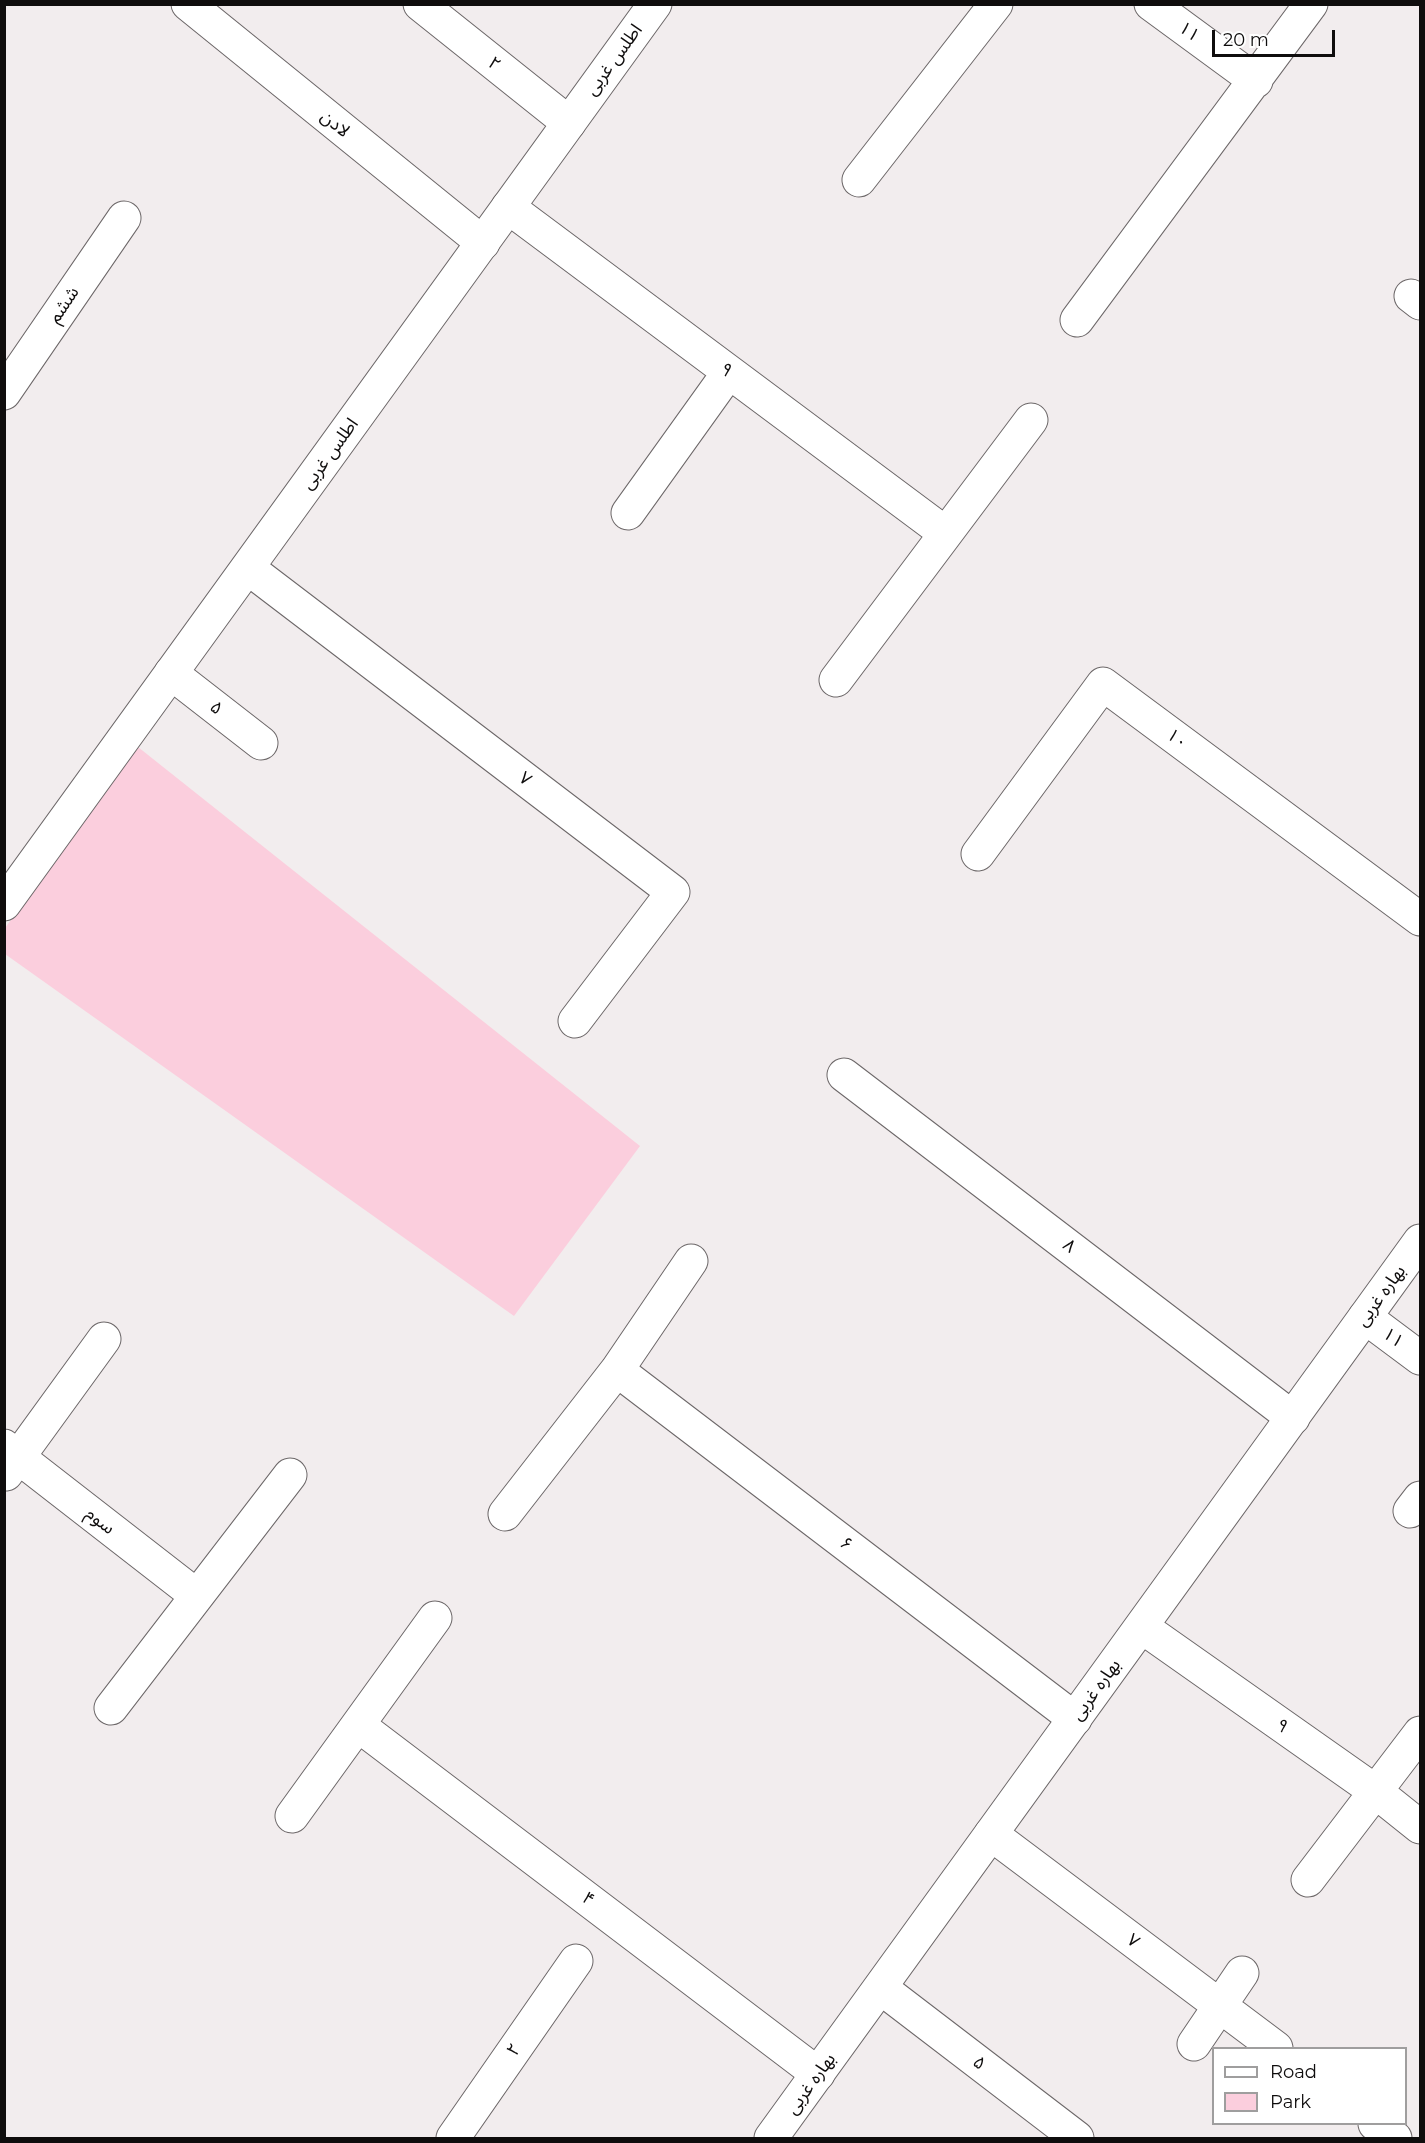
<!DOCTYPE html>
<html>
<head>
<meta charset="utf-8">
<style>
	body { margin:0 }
	#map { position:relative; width:1425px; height:2143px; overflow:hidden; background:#f2edee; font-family:Montserrat,sans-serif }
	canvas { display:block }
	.frame { position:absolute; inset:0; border:6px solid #0f0d0d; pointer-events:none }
	.legend { position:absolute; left:1212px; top:2047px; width:195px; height:78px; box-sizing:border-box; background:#fff; border:2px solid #9f9e9e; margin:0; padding:8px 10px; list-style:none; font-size:18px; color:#0f0d0d }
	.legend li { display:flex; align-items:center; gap:12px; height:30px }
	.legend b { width:30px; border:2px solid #9f9e9e }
	.scale { position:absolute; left:1212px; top:30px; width:123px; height:27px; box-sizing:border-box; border:3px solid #0f0d0d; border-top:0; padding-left:8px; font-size:18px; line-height:21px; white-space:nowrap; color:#0f0d0d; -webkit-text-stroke:4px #fff; paint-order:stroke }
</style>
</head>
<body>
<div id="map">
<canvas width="1425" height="2143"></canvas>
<div class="frame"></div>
<ul class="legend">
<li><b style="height:8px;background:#fff"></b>Road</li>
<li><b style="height:16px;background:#fbcedd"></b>Park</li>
</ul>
<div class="scale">20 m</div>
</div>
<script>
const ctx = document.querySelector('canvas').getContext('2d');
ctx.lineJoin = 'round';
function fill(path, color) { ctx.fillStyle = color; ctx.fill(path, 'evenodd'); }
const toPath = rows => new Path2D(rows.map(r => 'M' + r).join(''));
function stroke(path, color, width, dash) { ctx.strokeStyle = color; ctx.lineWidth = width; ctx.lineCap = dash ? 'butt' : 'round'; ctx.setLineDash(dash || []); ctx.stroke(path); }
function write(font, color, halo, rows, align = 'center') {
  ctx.font = font + ' Montserrat,"Noto Sans Arabic",sans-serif'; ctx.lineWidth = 4.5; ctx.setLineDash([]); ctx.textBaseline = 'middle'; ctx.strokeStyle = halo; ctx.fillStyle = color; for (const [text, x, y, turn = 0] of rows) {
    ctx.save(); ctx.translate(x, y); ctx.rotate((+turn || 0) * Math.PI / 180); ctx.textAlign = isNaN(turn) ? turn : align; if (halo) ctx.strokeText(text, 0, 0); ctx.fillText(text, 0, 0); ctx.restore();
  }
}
fill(toPath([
	[138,747,640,1146,514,1316,5,954,5,928]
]), '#fbcedd');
const minor = toPath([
	[188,4,483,243],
	[420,4,569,123],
	[1151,4,1256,81],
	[859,180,996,4],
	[508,207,945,533],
	[1411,296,1420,303],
	[1077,320,1311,4],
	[4,393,124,218],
	[628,513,729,372],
	[248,568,673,892,575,1021],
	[171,673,261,743],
	[836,680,1031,420],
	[978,854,1103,684,1420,919],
	[844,1075,1293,1418],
	[1365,1317,1420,1358],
	[617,1370,1075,1719],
	[4,1446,197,1596],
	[6,1474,104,1339],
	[1410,1511,1420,1498],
	[505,1514,617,1370,691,1261],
	[1142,1627,1375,1791,1420,1827],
	[111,1708,290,1475],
	[358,1725,818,2074],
	[292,1816,435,1618],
	[991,1834,1276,2048],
	[1308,1880,1420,1733],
	[881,1988,1077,2138],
	[1194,2044,1242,1973],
	[1375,2124,1395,2138],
	[453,2138,576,1961]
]);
const tertiary = toPath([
	[4,904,655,4],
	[771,2138,1420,1241]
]);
stroke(minor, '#6c6768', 35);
stroke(tertiary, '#6c6768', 35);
stroke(minor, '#fff', 33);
stroke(tertiary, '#fff', 33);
write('18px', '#0f0d0d', '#fff', [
	["۱۱",1189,32,36],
	["اطلس غربی",614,60,-54],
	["۲",494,64,38],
	["لادن",335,124,39],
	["ششم",64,305,-56],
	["۹",726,370,37],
	["اطلس غربی",330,454,-54],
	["۵",216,708,38],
	["۱۰",1177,739,37],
	["۷",525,779,37],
	["۸",1069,1246,37],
	["بهاره غربی",1381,1296,-54],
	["۱۱",1393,1338,36],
	["سوم",100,1521,38],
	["۶",846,1544,37],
	["بهاره غربی",1096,1690,-54],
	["۹",1282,1726,35],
	["۴",588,1899,37],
	["۷",1133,1941,37],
	["۲",514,2050,-55],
	["۵",979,2063,37],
	["بهاره غربی",811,2084,-54]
]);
</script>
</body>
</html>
